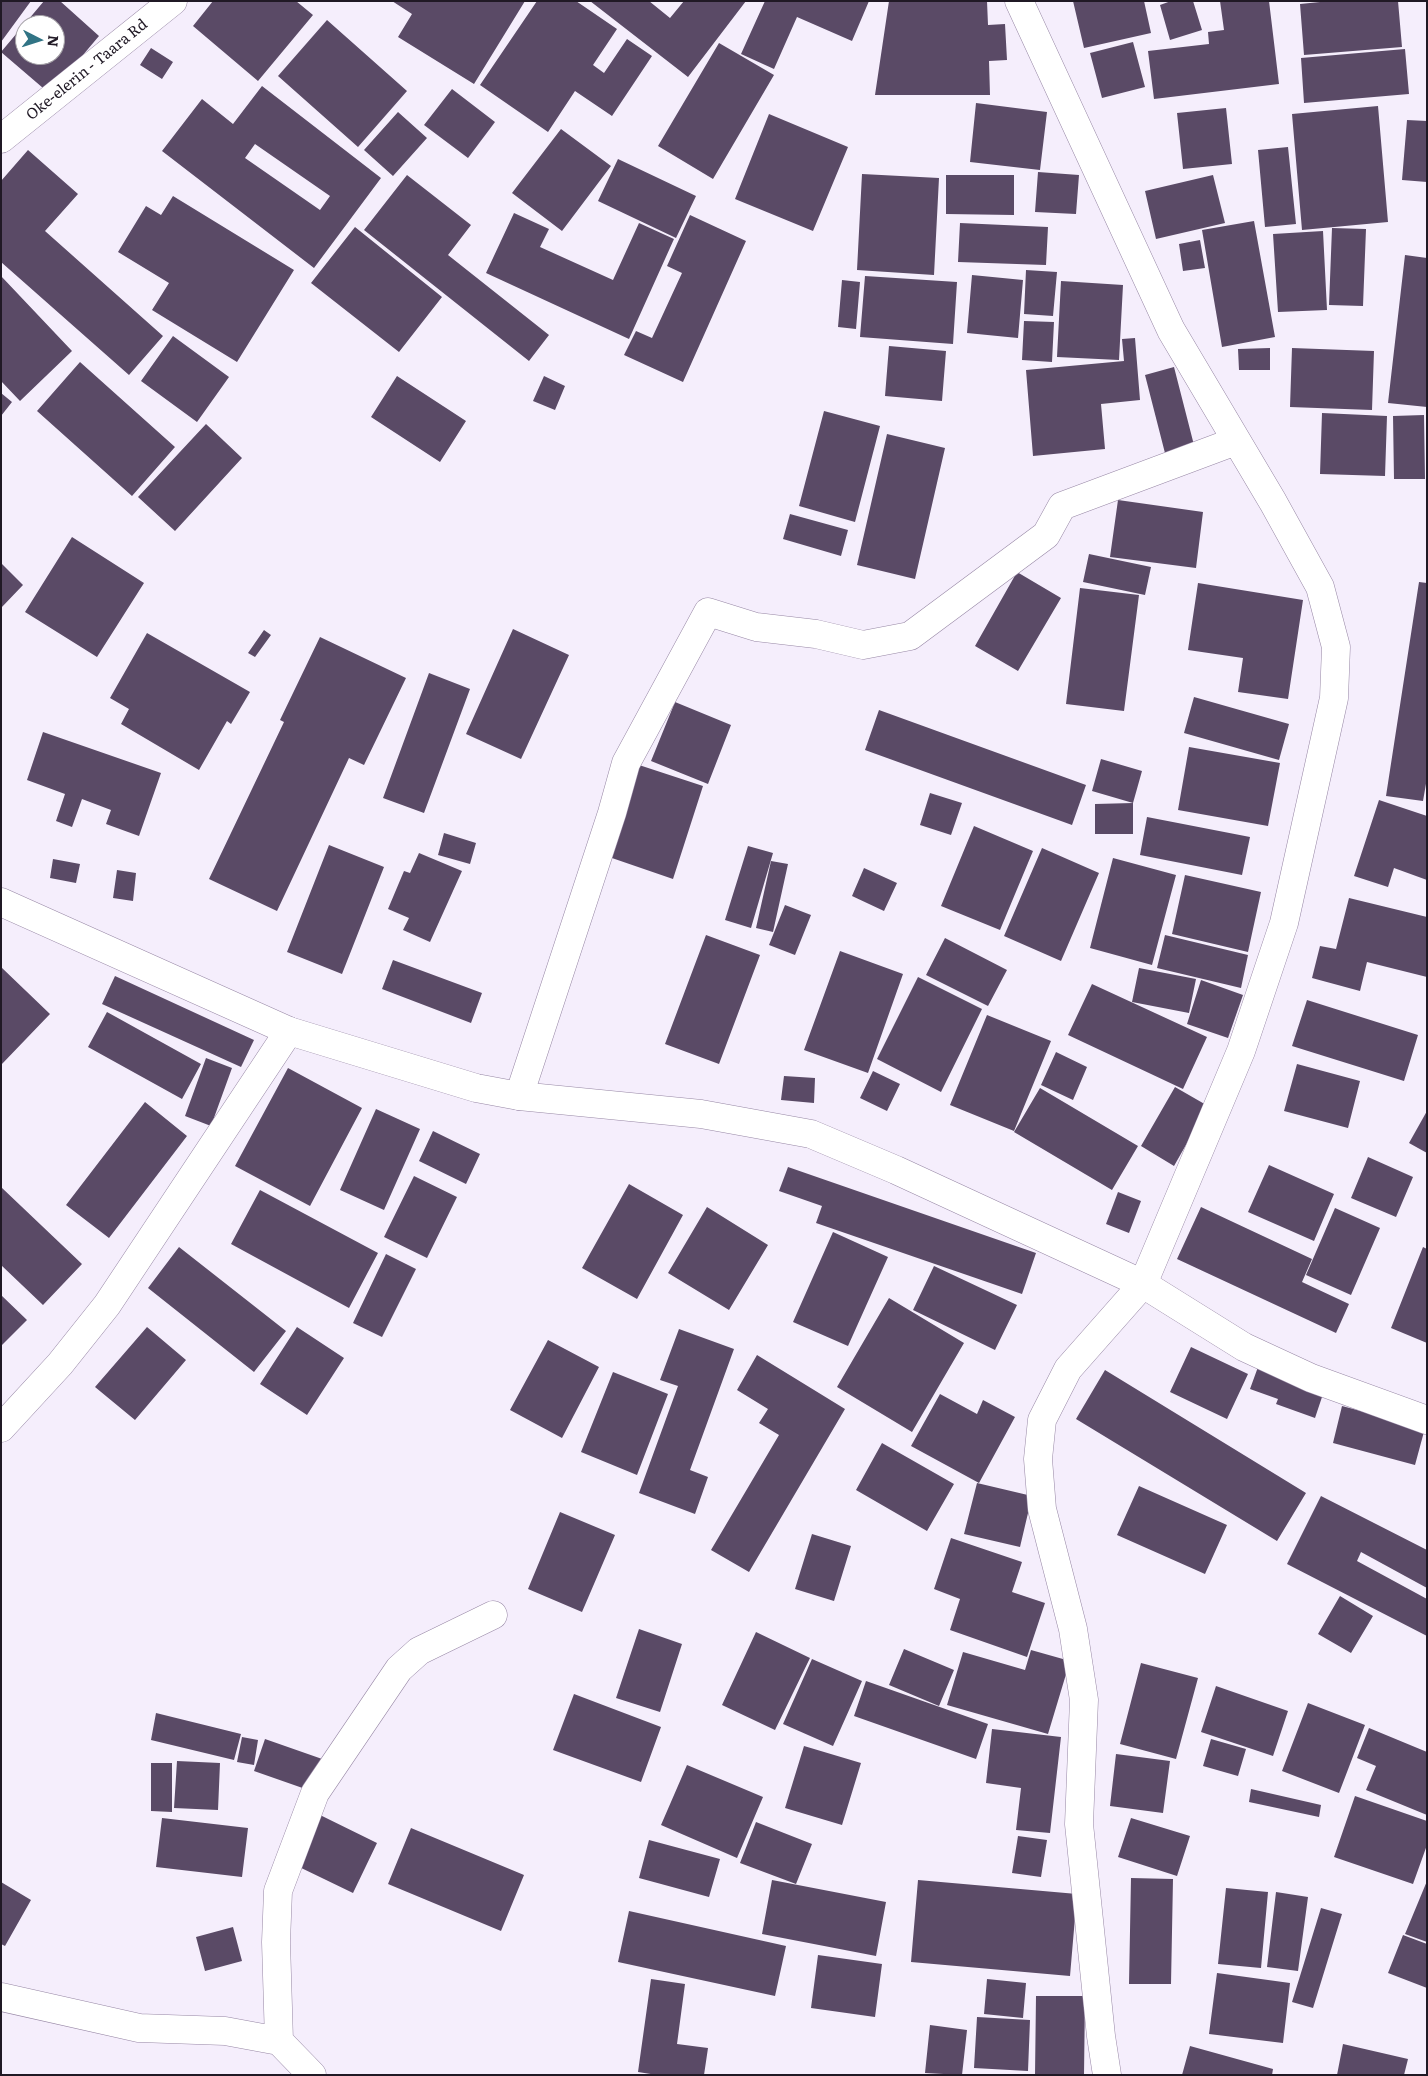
<!DOCTYPE html>
<html>
<head>
<meta charset="utf-8">
<style>
	body { margin:0 }
	#map { position:relative; width:1428px; height:2076px; overflow:hidden; background:#f5eefc; font-family:Literata,serif }
	canvas { display:block }
	.frame { position:absolute; inset:0; border:2px solid #201925; pointer-events:none }
	.north { position:absolute; left:15px; top:15px; width:50px; height:50px; box-sizing:border-box; background:#fff; border:1px solid #a6a3a8; border-radius:50%; rotate:95deg; font-size:14px; font-weight:700; line-height:20px; text-align:center; color:#201925 }
	.north::after { content:''; display:block; margin:auto; width:18px; height:22px; background:#317485; clip-path:polygon(50% 0,100% 100%,50% 72%,0 100%) }
</style>
</head>
<body>
<div id="map">
<canvas width="1428" height="2076"></canvas>
<div class="frame"></div>
<div class="north">N</div>
</div>
<script>
const ctx = document.querySelector('canvas').getContext('2d');
ctx.lineJoin = 'round';
function fill(path, color) { ctx.fillStyle = color; ctx.fill(path, 'evenodd'); }
const toPath = rows => new Path2D(rows.map(r => 'M' + r).join(''));
function stroke(path, color, width, dash) { ctx.strokeStyle = color; ctx.lineWidth = width; ctx.lineCap = dash ? 'butt' : 'round'; ctx.setLineDash(dash || []); ctx.stroke(path); }
function write(font, color, halo, rows, align = 'center') {
  ctx.font = font + ' Literata,serif'; ctx.lineWidth = 5; ctx.setLineDash([]); ctx.textBaseline = 'middle'; ctx.strokeStyle = halo; ctx.fillStyle = color; for (const [text, x, y, turn = 0] of rows) {
    ctx.save(); ctx.translate(x, y); ctx.rotate((+turn || 0) * Math.PI / 180); ctx.textAlign = isNaN(turn) ? turn : align; if (halo) ctx.strokeText(text, 0, 0); ctx.fillText(text, 0, 0); ctx.restore();
  }
}
fill(toPath([
	[1,1,31,1,1,42],
	[44,1,60,1,99,36,50,94,1,52],
	[25,25,55,25,55,55,25,55],
	[213,1,296,1,313,15,258,81,193,26],
	[392,1,525,1,474,84,398,37,412,14],
	[537,1,576,1,617,29,593,65,604,73,627,39,652,56,612,116,575,91,548,132,480,85],
	[590,1,649,1,670,18,684,1,746,1,688,77],
	[765,1,869,1,852,41,797,17,774,69,741,54],
	[889,1,987,1,988,25,1005,24,1007,60,989,61,990,95,875,95],
	[1073,1,1144,1,1151,33,1084,48],
	[1171,1,1193,1,1202,30,1170,40,1160,5],
	[1220,1,1269,1,1279,84,1154,99,1148,51,1209,44,1208,32,1224,30],
	[1330,1,1398,1,1402,47,1304,55,1300,4],
	[327,20,407,91,358,147,278,76],
	[1133,42,1145,87,1102,98,1090,53],
	[719,43,774,75,713,179,658,146],
	[151,48,173,62,162,79,140,65],
	[1405,49,1409,94,1304,103,1301,58],
	[262,86,381,178,314,268,162,151,202,99,233,124],
	[255,144,330,196,320,210,245,158],
	[452,89,495,122,468,158,424,125],
	[976,103,1047,112,1040,170,970,162],
	[1378,106,1388,222,1302,230,1292,114],
	[1226,108,1232,164,1183,169,1177,113],
	[398,112,427,138,393,176,364,150],
	[769,114,848,147,813,231,735,199],
	[1407,120,1427,121,1427,182,1402,180],
	[561,129,611,166,562,231,512,193],
	[1288,147,1296,224,1265,227,1258,150],
	[28,150,78,194,45,231,163,336,129,375,1,262,1,181],
	[618,159,696,196,676,238,598,201],
	[1038,172,1079,175,1076,214,1035,212],
	[862,174,939,178,934,275,857,270],
	[407,175,471,225,448,255,549,335,529,361,364,230],
	[946,175,1014,175,1014,215,946,214],
	[1213,175,1225,223,1156,239,1145,191],
	[173,196,294,270,237,362,152,310,169,283,118,252,146,206,161,215],
	[514,213,549,229,540,247,613,280,639,223,674,239,629,339,486,273],
	[690,215,746,241,683,382,624,355,636,331,652,338,682,273,667,266],
	[1254,221,1275,337,1222,347,1202,230],
	[960,223,1048,227,1046,265,958,262],
	[355,227,442,297,399,352,311,283],
	[1332,228,1366,229,1363,306,1329,305],
	[1323,231,1327,310,1278,312,1273,234],
	[1200,240,1205,268,1183,271,1179,244],
	[1405,255,1427,258,1427,407,1388,403],
	[1026,270,1057,272,1053,316,1024,314],
	[972,275,1023,280,1018,338,967,333],
	[1,276,72,351,20,401,1,381],
	[865,276,957,282,953,344,860,337],
	[842,280,860,282,856,329,838,327],
	[1061,281,1123,285,1119,360,1057,357],
	[1024,321,1054,322,1052,362,1022,360],
	[173,336,229,377,197,422,141,381],
	[1135,338,1140,400,1101,404,1105,449,1033,456,1026,370,1124,361,1122,339],
	[889,346,946,351,942,401,885,396],
	[1270,348,1270,370,1239,370,1238,349],
	[1292,348,1374,351,1372,410,1290,407],
	[80,362,175,447,132,496,37,411],
	[1174,367,1195,449,1166,457,1145,375],
	[397,376,466,421,440,462,371,417],
	[544,376,565,386,555,410,533,401],
	[1,393,12,402,1,416],
	[824,411,880,426,855,522,799,506],
	[1322,413,1387,416,1385,476,1320,474],
	[1424,415,1425,479,1394,479,1393,416],
	[206,424,242,458,175,531,138,497],
	[887,434,945,448,915,579,857,565],
	[1118,500,1203,512,1196,568,1110,557],
	[790,514,848,530,841,556,783,539],
	[72,537,144,583,97,657,25,612],
	[1089,554,1151,567,1145,595,1083,582],
	[1,563,23,585,1,608],
	[1017,572,1061,598,1018,671,975,646],
	[1419,582,1427,583,1427,778,1423,801,1386,796],
	[1198,583,1303,600,1288,699,1238,692,1243,658,1188,650],
	[1080,588,1139,595,1124,711,1066,704],
	[513,629,569,655,521,759,466,734],
	[264,630,271,635,255,657,248,653],
	[147,633,250,692,231,724,227,721,199,770,121,724,129,709,110,698],
	[320,637,406,678,364,765,349,758,277,911,209,879,284,722,280,720],
	[429,673,470,689,424,813,383,798],
	[1194,697,1289,724,1279,760,1184,733],
	[675,702,731,725,708,784,651,761],
	[879,710,1086,785,1072,825,865,750],
	[43,732,161,773,139,836,106,824,111,810,82,799,72,827,56,821,65,794,27,780],
	[1189,747,1280,763,1268,826,1178,810],
	[1101,759,1142,771,1133,803,1092,791],
	[639,765,703,786,673,879,609,857],
	[930,793,962,803,951,835,920,825],
	[1379,800,1427,816,1427,880,1394,868,1388,887,1354,876],
	[1133,803,1133,834,1095,834,1095,804],
	[1147,817,1250,837,1242,875,1140,855],
	[974,826,1033,851,1000,930,941,906],
	[444,833,476,843,470,864,438,855],
	[329,845,384,867,342,974,287,952],
	[748,846,773,853,751,928,725,920],
	[1042,848,1099,873,1061,961,1004,936],
	[419,853,462,871,430,942,403,930,409,918,388,909,404,871,410,873],
	[1113,858,1176,875,1152,965,1090,948],
	[53,859,80,864,76,883,50,878],
	[771,861,788,864,773,932,756,928],
	[864,868,897,883,884,911,852,896],
	[117,870,136,873,133,901,113,898],
	[1185,875,1261,892,1248,952,1172,934],
	[1349,898,1427,917,1427,977,1367,962,1360,991,1312,978,1320,946,1336,949],
	[785,905,811,915,795,955,769,945],
	[706,935,760,955,719,1064,665,1044],
	[1165,935,1248,955,1241,988,1157,968],
	[945,938,1007,970,988,1006,926,975],
	[840,951,903,974,868,1073,804,1050],
	[393,960,482,993,471,1023,382,989],
	[1,967,50,1014,1,1065],
	[1139,968,1196,979,1189,1013,1132,1002],
	[115,976,254,1040,241,1067,102,1004],
	[918,977,982,1009,941,1092,877,1059],
	[1201,980,1243,995,1228,1038,1187,1024],
	[1092,984,1207,1037,1183,1089,1068,1035],
	[1307,1000,1418,1035,1404,1081,1292,1046],
	[107,1012,201,1064,182,1099,88,1047],
	[987,1015,1051,1041,1014,1131,950,1105],
	[1056,1052,1087,1067,1073,1100,1041,1085],
	[206,1058,232,1068,211,1126,185,1116],
	[1297,1064,1360,1081,1348,1128,1284,1111],
	[288,1068,362,1108,310,1206,235,1166],
	[873,1071,900,1084,887,1111,860,1098],
	[784,1076,815,1078,814,1103,781,1100],
	[1175,1087,1208,1106,1174,1166,1141,1146],
	[1040,1088,1138,1146,1112,1190,1014,1132],
	[145,1102,187,1136,109,1238,66,1205],
	[376,1109,420,1129,384,1210,340,1190],
	[1427,1111,1427,1153,1409,1143],
	[433,1131,480,1154,466,1184,419,1161],
	[1368,1157,1413,1177,1396,1217,1351,1198],
	[1269,1165,1334,1194,1314,1241,1248,1212],
	[788,1167,1036,1253,1022,1294,816,1223,822,1206,779,1191],
	[414,1176,457,1197,427,1258,384,1237],
	[629,1184,683,1215,637,1299,582,1268],
	[1,1187,82,1264,43,1305,1,1265],
	[260,1190,378,1253,349,1308,231,1244],
	[1118,1192,1141,1201,1129,1233,1106,1224],
	[707,1207,768,1245,729,1310,668,1273],
	[1201,1207,1312,1259,1302,1282,1349,1304,1336,1333,1177,1259],
	[1335,1208,1380,1228,1351,1295,1306,1275],
	[833,1232,888,1257,848,1346,793,1322],
	[179,1247,286,1331,254,1372,148,1288],
	[1423,1247,1427,1249,1427,1343,1391,1328],
	[386,1254,416,1269,382,1337,353,1323],
	[934,1266,1017,1305,995,1350,913,1310],
	[1,1295,27,1320,1,1346],
	[889,1298,964,1343,912,1432,837,1387],
	[147,1327,186,1360,135,1420,95,1387],
	[297,1327,344,1358,307,1415,260,1384],
	[679,1329,734,1349,690,1470,708,1477,695,1514,639,1493,678,1386,660,1380],
	[548,1340,599,1367,562,1438,510,1410],
	[1191,1347,1248,1374,1227,1419,1170,1392],
	[757,1355,845,1409,749,1572,711,1550,779,1435,759,1423,768,1409,737,1390],
	[1258,1367,1324,1391,1315,1418,1276,1404,1278,1399,1250,1389],
	[1105,1370,1306,1493,1277,1541,1076,1419],
	[613,1372,668,1394,637,1475,581,1452],
	[940,1394,977,1414,983,1400,1015,1417,979,1483,911,1446],
	[1342,1406,1425,1428,1415,1465,1333,1443],
	[882,1443,954,1484,927,1531,856,1490],
	[977,1483,1032,1496,1020,1547,964,1534],
	[1139,1486,1227,1525,1205,1574,1117,1535],
	[1321,1496,1427,1550,1427,1588,1361,1552,1357,1561,1427,1599,1427,1636,1287,1564],
	[560,1512,615,1535,582,1612,528,1589],
	[812,1534,851,1546,834,1601,795,1589],
	[951,1538,1022,1562,1012,1592,1045,1603,1027,1657,950,1630,960,1599,934,1589],
	[1340,1596,1373,1616,1351,1653,1318,1634],
	[639,1629,682,1644,660,1712,616,1698],
	[756,1632,810,1658,775,1730,722,1705],
	[904,1649,954,1670,939,1706,889,1685],
	[1031,1650,1070,1661,1048,1734,947,1705,963,1652,1025,1670],
	[812,1659,862,1681,833,1746,783,1724],
	[1141,1663,1198,1678,1176,1759,1120,1744],
	[866,1681,988,1724,976,1759,854,1716],
	[1216,1686,1288,1711,1273,1756,1201,1732],
	[574,1694,661,1727,641,1782,553,1750],
	[1308,1703,1365,1725,1339,1793,1282,1771],
	[156,1713,241,1734,234,1760,151,1740],
	[1369,1728,1427,1752,1427,1815,1366,1790,1376,1766,1357,1758],
	[992,1729,1061,1737,1050,1833,1016,1830,1021,1788,986,1783],
	[242,1737,258,1740,254,1765,237,1762],
	[265,1739,325,1760,314,1792,254,1771],
	[1211,1739,1246,1749,1238,1776,1203,1766],
	[804,1746,861,1763,842,1825,785,1808],
	[1116,1754,1170,1761,1163,1813,1110,1806],
	[177,1761,220,1763,218,1810,174,1808],
	[151,1763,172,1763,172,1812,151,1811],
	[687,1765,763,1797,737,1858,661,1825],
	[1251,1789,1321,1805,1319,1817,1249,1802],
	[1355,1796,1427,1821,1427,1845,1413,1884,1334,1857],
	[318,1814,377,1843,353,1893,293,1864],
	[162,1818,248,1828,242,1877,156,1867],
	[1131,1818,1190,1836,1177,1876,1118,1857],
	[756,1822,812,1844,796,1884,740,1863],
	[411,1828,524,1875,501,1931,388,1884],
	[1018,1836,1047,1840,1041,1877,1012,1873],
	[649,1840,720,1859,709,1897,639,1878],
	[1131,1878,1173,1879,1171,1984,1129,1984],
	[772,1880,886,1902,876,1956,762,1934],
	[918,1880,1077,1894,1070,1976,911,1962],
	[1427,1881,1427,1942,1405,1934],
	[1,1882,31,1900,5,1946,1,1944],
	[1226,1888,1268,1892,1261,1968,1218,1964],
	[1276,1892,1308,1897,1298,1971,1267,1967],
	[1321,1908,1342,1914,1313,2008,1292,2002],
	[629,1911,786,1946,775,1996,618,1962],
	[233,1927,242,1961,205,1971,196,1937],
	[1403,1935,1427,1944,1427,1988,1388,1973],
	[818,1955,882,1964,875,2017,811,2008],
	[1217,1973,1290,1983,1283,2043,1209,2034],
	[651,1979,685,1984,677,2044,708,2048,704,2075,657,2075,638,2072],
	[987,1979,1026,1983,1023,2018,984,2014],
	[1036,1996,1085,1996,1084,2075,1035,2075],
	[977,2017,1030,2020,1028,2071,974,2068],
	[930,2025,967,2030,962,2075,925,2073],
	[1343,2044,1408,2059,1404,2075,1337,2075],
	[1190,2046,1273,2069,1272,2075,1182,2075]
]), '#5a4a66');
const minor = toPath([
	[1019,1,1171,330,1273,502,1320,587,1336,647,1334,698,1284,923,1241,1051,1143,1284,1068,1369,1042,1420,1038,1459,1042,1509,1073,1629,1084,1700,1079,1824,1101,2036,1107,2075],
	[1,139,173,1],
	[519,1096,612,813,626,763,708,612,756,627,816,634,863,645,910,636,1046,535,1062,506,1236,441],
	[1,1428,60,1364,107,1305,289,1031],
	[1,1997,139,2028,225,2031,279,2041,312,2075],
	[279,2041,276,1942,278,1891,315,1793,399,1669,419,1651,493,1615]
]);
const tertiary = toPath([
	[1,902,289,1031,476,1088,519,1096,701,1114,811,1134,896,1170,1143,1284,1244,1347,1311,1378,1427,1420]
]);
stroke(minor, '#9787a5', 29);
stroke(tertiary, '#9787a5', 29);
stroke(minor, '#fff', 28);
stroke(tertiary, '#fff', 28);
write('15px', '#201925', '#fff', [
	["Oke-elerin - Taara Rd",87,70,-39]
]);
</script>
</body>
</html>
